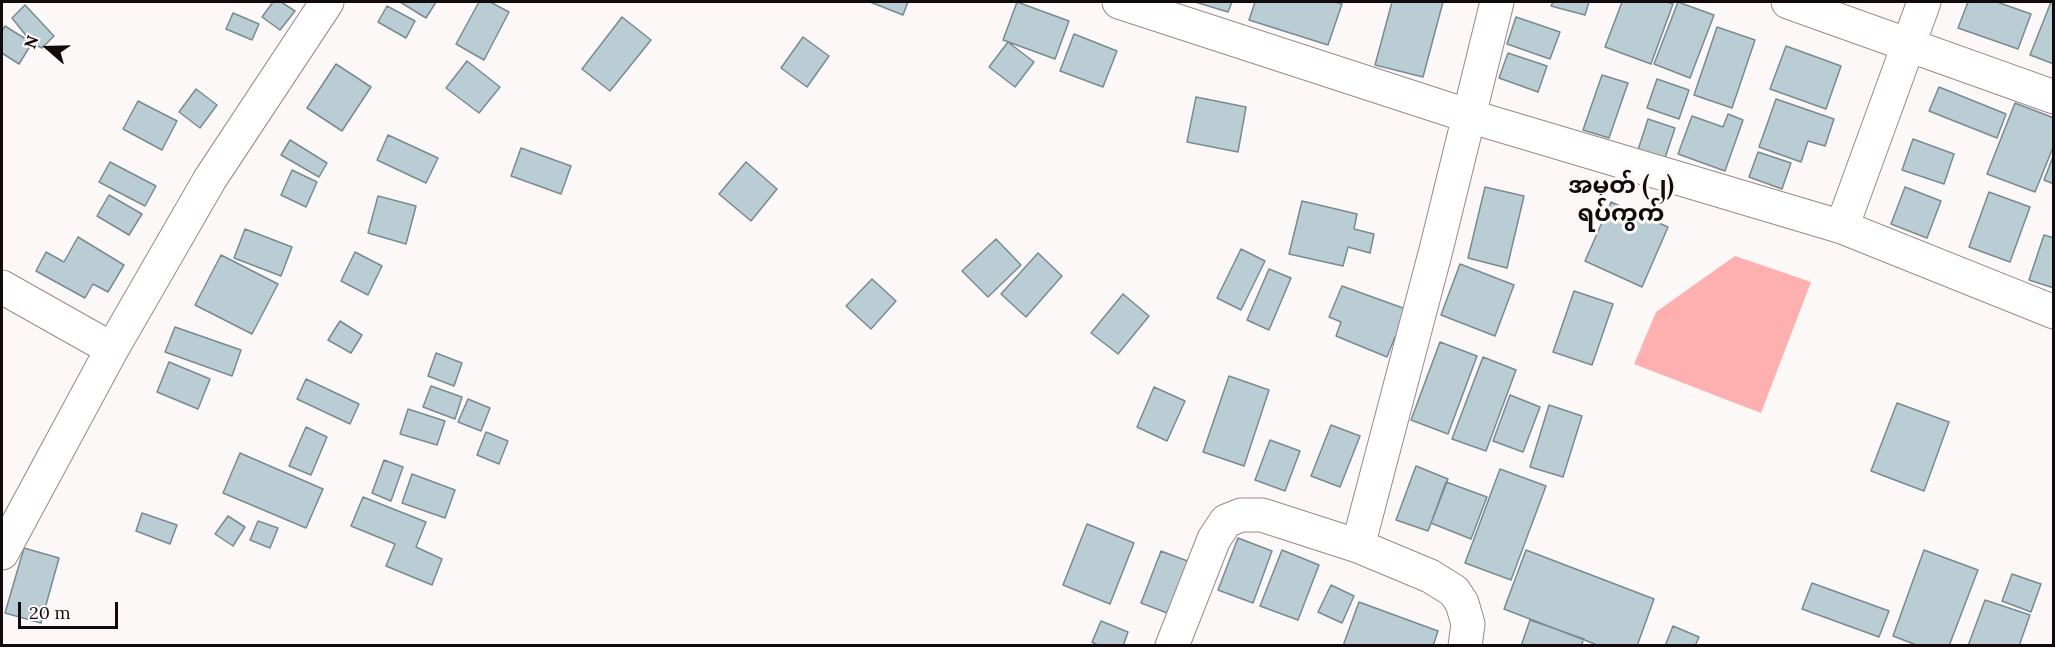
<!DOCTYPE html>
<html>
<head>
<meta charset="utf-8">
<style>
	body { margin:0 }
	#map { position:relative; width:2055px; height:647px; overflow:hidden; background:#fdf8f8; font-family:Lora,serif }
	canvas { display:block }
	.frame { position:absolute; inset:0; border:3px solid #120b0b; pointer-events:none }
	.north { position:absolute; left:18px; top:18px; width:60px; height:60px; -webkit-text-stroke:4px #fdf8f8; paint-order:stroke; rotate:290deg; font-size:16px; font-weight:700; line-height:24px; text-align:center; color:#120b0b }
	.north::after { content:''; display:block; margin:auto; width:21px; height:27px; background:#120b0b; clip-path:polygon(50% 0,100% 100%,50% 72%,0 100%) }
	.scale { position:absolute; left:18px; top:602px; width:100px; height:27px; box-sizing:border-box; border:3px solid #120b0b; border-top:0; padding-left:8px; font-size:18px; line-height:21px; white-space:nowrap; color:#120b0b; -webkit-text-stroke:4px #fdf8f8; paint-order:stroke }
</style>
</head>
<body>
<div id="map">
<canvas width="2055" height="647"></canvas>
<div class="frame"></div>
<div class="north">N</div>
<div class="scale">20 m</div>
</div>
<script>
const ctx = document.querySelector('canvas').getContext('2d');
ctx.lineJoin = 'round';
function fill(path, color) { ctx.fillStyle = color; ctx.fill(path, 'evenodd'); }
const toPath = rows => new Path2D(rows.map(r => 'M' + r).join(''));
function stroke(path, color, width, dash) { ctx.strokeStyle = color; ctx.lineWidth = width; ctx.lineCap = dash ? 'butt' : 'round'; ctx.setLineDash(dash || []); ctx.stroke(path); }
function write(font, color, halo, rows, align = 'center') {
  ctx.font = font + ' Lora,"Noto Sans Myanmar",serif'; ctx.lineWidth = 6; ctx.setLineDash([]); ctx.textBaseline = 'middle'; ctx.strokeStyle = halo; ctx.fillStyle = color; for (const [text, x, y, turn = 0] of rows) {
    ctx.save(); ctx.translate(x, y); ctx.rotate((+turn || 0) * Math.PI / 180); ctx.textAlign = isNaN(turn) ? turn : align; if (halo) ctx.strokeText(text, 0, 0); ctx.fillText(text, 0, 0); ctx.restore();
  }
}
fill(toPath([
	[1735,256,1811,282,1761,413,1634,364,1656,312]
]), '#feafaf');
const building = toPath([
	[273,2,281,2,295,11,280,30,262,17,273,2],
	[400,2,436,2,426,18,400,2],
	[479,2,490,2,509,12,484,60,456,44,479,2],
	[870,2,908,2,903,15,870,2],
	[1017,2,1069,21,1055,59,1003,40,1017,2],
	[1195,2,1232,2,1228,12,1195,2],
	[1255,2,1335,2,1342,4,1328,45,1249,20,1255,2],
	[1392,2,1443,2,1423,77,1375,65,1392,2],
	[1553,2,1589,2,1585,15,1551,6,1553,2],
	[1622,2,1667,2,1673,4,1651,64,1605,47,1622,2],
	[1678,2,1714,15,1690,78,1654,64,1678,2],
	[1968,2,1997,2,2031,14,2018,49,1958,28,1968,2],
	[2051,2,2054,2,2054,64,2030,55,2051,2],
	[25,5,54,36,42,48,32,43,12,18,25,5],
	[387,6,415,21,406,38,378,22,387,6],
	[233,13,259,24,252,40,226,29,233,13],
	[622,17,651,40,610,91,582,69,622,17],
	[1516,17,1560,32,1550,59,1507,44,1516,17],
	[5,26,32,43,19,64,2,53,2,31,5,26],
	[1717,27,1755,40,1732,108,1694,95,1717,27],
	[1074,34,1117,51,1103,87,1060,71,1074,34],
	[803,37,829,56,807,87,781,68,803,37],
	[1008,42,1034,62,1015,87,989,67,1008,42],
	[1786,46,1841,66,1826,109,1770,89,1786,46],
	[1508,53,1547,66,1538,92,1499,78,1508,53],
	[467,61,500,87,479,113,446,88,467,61],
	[336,64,371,87,342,131,307,108,336,64],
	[1602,75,1628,83,1609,138,1583,130,1602,75],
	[1657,79,1689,90,1679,119,1647,108,1657,79],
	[1939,87,2006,114,1997,138,1929,111,1939,87],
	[196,89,217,105,200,128,179,112,196,89],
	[1196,97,1246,107,1238,152,1187,142,1196,97],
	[1776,99,1834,119,1825,146,1808,141,1801,162,1759,147,1776,99],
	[138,101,177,121,162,150,123,129,138,101],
	[2015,103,2054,118,2054,145,2035,192,1987,174,2015,103],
	[1728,114,1743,120,1725,171,1678,154,1692,116,1723,127,1728,114],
	[1648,119,1675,128,1664,161,1637,153,1648,119],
	[388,135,438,158,426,183,377,160,388,135],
	[1913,139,1954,154,1944,184,1902,170,1913,139],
	[290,140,327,163,319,177,281,155,290,140],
	[521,148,571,166,561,194,511,176,521,148],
	[1758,152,1791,163,1782,189,1749,177,1758,152],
	[2054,154,2054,184,2044,180,2054,154],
	[110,162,156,186,145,206,99,182,110,162],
	[746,162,777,189,751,221,719,194,746,162],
	[292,170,317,182,306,207,281,195,292,170],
	[1485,187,1524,196,1507,268,1468,258,1485,187],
	[1905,187,1941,201,1927,238,1891,224,1905,187],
	[1989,192,2030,207,2010,262,1969,247,1989,192],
	[109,195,142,214,129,235,97,216,109,195],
	[378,196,416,206,406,244,368,233,378,196],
	[1302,201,1357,214,1354,229,1374,234,1370,253,1348,247,1343,266,1289,254,1302,201],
	[1611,202,1668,227,1642,287,1585,261,1611,202],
	[245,229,292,247,281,276,234,258,245,229],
	[2044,235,2054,238,2054,288,2029,280,2044,235],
	[78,237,124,265,108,292,93,284,85,298,36,271,46,252,64,262,78,237],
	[996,239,1021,265,988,297,962,271,996,239],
	[1241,249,1265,261,1241,310,1217,298,1241,249],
	[355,252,382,266,368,295,341,281,355,252],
	[1038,253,1062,276,1026,317,1001,294,1038,253],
	[221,255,278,284,252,334,195,305,221,255],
	[1460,264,1514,285,1495,336,1441,315,1460,264],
	[1269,269,1291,278,1269,330,1247,320,1269,269],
	[872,279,896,301,871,329,846,306,872,279],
	[1342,286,1414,312,1403,340,1395,337,1387,357,1336,336,1341,322,1329,317,1342,286],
	[1574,291,1613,304,1592,365,1553,352,1574,291],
	[1123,294,1149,316,1118,354,1091,333,1123,294],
	[340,321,362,335,351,353,328,340,340,321],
	[175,327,241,350,232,376,165,352,175,327],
	[1440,342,1477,356,1448,434,1411,420,1440,342],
	[436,353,462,363,454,386,428,376,436,353],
	[1483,357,1516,370,1486,451,1452,439,1483,357],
	[169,362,210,379,198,409,157,392,169,362],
	[1229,376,1269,390,1244,466,1203,452,1229,376],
	[306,379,359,404,350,424,297,399,306,379],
	[431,386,462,397,455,419,423,407,431,386],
	[1154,387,1185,401,1167,441,1137,427,1154,387],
	[1510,395,1540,407,1523,452,1493,441,1510,395],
	[468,399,490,408,481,431,458,422,468,399],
	[1897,403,1949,422,1924,491,1871,471,1897,403],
	[1549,405,1582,416,1563,477,1530,467,1549,405],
	[408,409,445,421,437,445,400,434,408,409],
	[1331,425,1360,436,1340,487,1311,476,1331,425],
	[306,427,327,437,311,475,289,466,306,427],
	[486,432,508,441,499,464,477,455,486,432],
	[1270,440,1300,451,1285,491,1255,480,1270,440],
	[240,453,323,489,306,528,223,493,240,453],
	[384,460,403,467,391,501,372,493,384,460],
	[1416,466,1448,479,1428,531,1396,520,1416,466],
	[1500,469,1546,486,1511,580,1465,563,1500,469],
	[412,474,455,490,445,518,402,503,412,474],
	[1446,482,1487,497,1471,539,1431,523,1446,482],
	[363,497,426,522,416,547,442,559,432,585,386,566,395,544,351,526,363,497],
	[142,513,177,525,170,544,136,531,142,513],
	[228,516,245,527,233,546,215,534,228,516],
	[258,521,278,528,270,548,250,540,258,521],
	[1087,524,1134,543,1110,604,1063,585,1087,524],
	[1238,538,1272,551,1253,603,1218,590,1238,538],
	[24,548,59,558,41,623,5,613,24,548],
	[1282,550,1319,565,1298,620,1260,606,1282,550],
	[1526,550,1654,599,1637,646,1600,646,1504,609,1526,550],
	[1924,550,1978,570,1949,646,1919,646,1893,636,1924,550],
	[1161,551,1190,562,1170,614,1141,603,1161,551],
	[2012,574,2041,584,2031,612,2002,601,2012,574],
	[1812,583,1889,611,1879,637,1802,609,1812,583],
	[1331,585,1354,596,1342,623,1318,612,1331,585],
	[1985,600,2030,615,2019,646,1968,646,1985,600],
	[1359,602,1438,631,1433,646,1343,646,1359,602],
	[1530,620,1584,639,1581,646,1521,646,1530,620],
	[1101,621,1128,632,1123,646,1099,646,1092,642,1101,621],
	[1673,626,1699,637,1695,646,1665,646,1673,626]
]);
fill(building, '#bacdd4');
stroke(building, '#788b91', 1.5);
const minor = toPath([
	[1119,2,1469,116,1842,227,2054,312],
	[1788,2,2054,97],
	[1842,227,1924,2],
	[2,287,112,349],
	[1358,546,1436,250,1497,2],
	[2,553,112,349,210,179,327,2],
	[1172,646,1214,539,1226,521,1241,515,1262,515,1358,546,1430,576,1454,591,1462,603,1468,624,1465,646]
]);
stroke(minor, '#9b8887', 35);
stroke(minor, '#fff', 33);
write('bold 24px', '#120b0b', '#fdf8f8', [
	["အမှတ် (၂)",1621,186],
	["ရပ်ကွက်",1621,214]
]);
</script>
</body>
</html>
